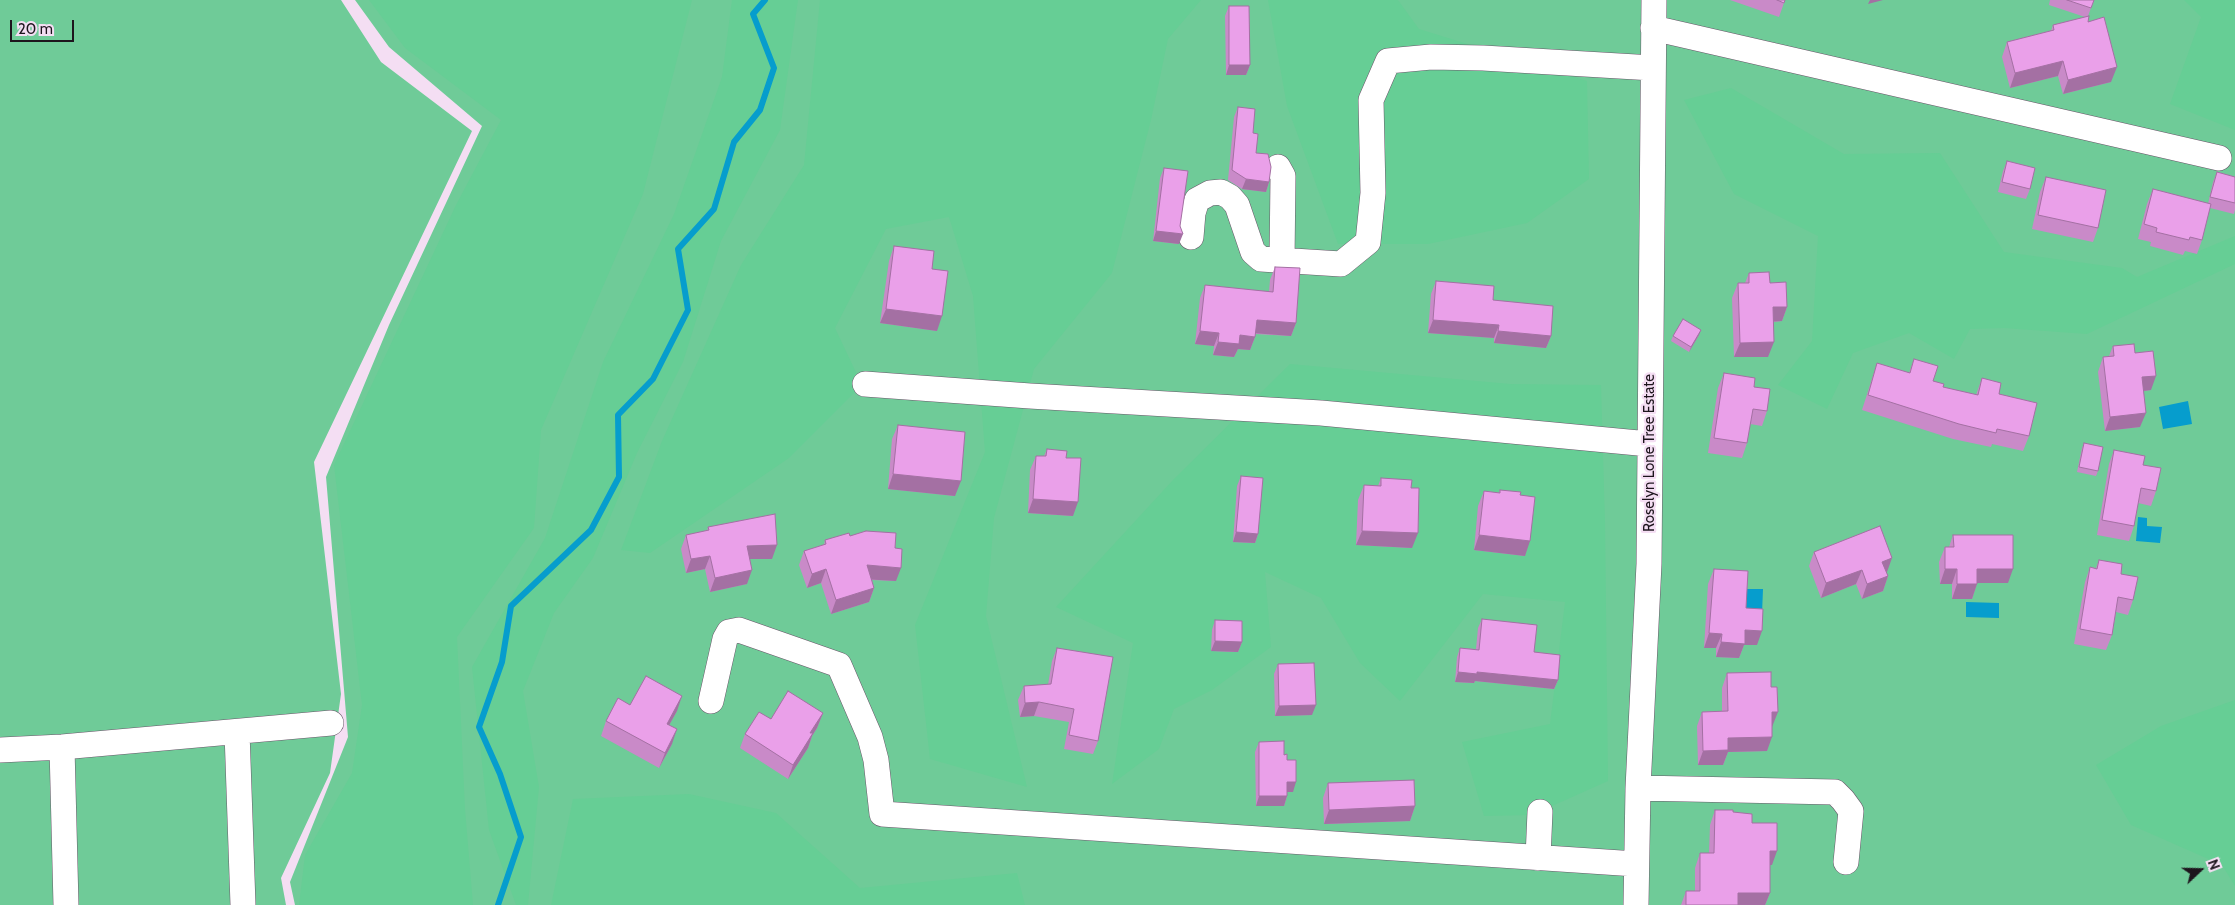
<!DOCTYPE html>
<html>
<head>
<meta charset="utf-8">
<style>
	body { margin:0 }
	#map { position:relative; width:2235px; height:905px; overflow:hidden; background:#f4def3; font-family:Cabin,sans-serif }
	canvas { display:block }
	.north { position:absolute; left:2175px; top:845px; width:50px; height:50px; -webkit-text-stroke:4px #f4def3; paint-order:stroke; rotate:69deg; font-size:14px; font-weight:700; line-height:20px; text-align:center; color:#1d151d }
	.north::after { content:''; display:block; margin:auto; width:18px; height:22px; background:#1d151d; clip-path:polygon(50% 0,100% 100%,50% 72%,0 100%) }
	.scale { position:absolute; left:10px; top:20px; width:64px; height:22px; box-sizing:border-box; border:2px solid #1d151d; border-top:0; padding-left:6px; font-size:15px; line-height:18px; white-space:nowrap; color:#1d151d; -webkit-text-stroke:4px #f4def3; paint-order:stroke }
</style>
</head>
<body>
<div id="map">
<canvas width="2235" height="905"></canvas>
<div class="north">N</div>
<div class="scale">20 m</div>
</div>
<script>
const ctx = document.querySelector('canvas').getContext('2d');
ctx.lineJoin = 'round';
function fill(path, color) { ctx.fillStyle = color; ctx.fill(path, 'evenodd'); }
const toPath = rows => new Path2D(rows.map(r => 'M' + r).join(''));
function stroke(path, color, width, dash) { ctx.strokeStyle = color; ctx.lineWidth = width; ctx.lineCap = dash ? 'butt' : 'round'; ctx.setLineDash(dash || []); ctx.stroke(path); }
function write(font, color, halo, rows, align = 'center') {
  ctx.font = font + ' Cabin,sans-serif'; ctx.lineWidth = 4.5; ctx.setLineDash([]); ctx.textBaseline = 'middle'; ctx.strokeStyle = halo; ctx.fillStyle = color; for (const [text, x, y, turn = 0] of rows) {
    ctx.save(); ctx.translate(x, y); ctx.rotate((+turn || 0) * Math.PI / 180); ctx.textAlign = isNaN(turn) ? turn : align; if (halo) ctx.strokeText(text, 0, 0); ctx.fillText(text, 0, 0); ctx.restore();
  }
}
fill(toPath([
	[0,0,341,0,381,62,472,131,314,462,341,694,330,773,281,878,286,905,0,905],
	[355,0,2235,0,2235,905,295,905,290,882,348,737,326,477,389,325,482,126,389,47]
]), '#6fcb98');
fill(toPath([
	[369,0,692,0,643,194,541,430,534,528,457,637,465,809,473,905,299,905,305,855,352,773,362,705,334,465,456,205,501,120,405,48],
	[732,0,798,0,780,130,721,241,683,362,637,453,593,558,554,613,523,691,539,787,528,905,516,905,489,830,472,667,545,538,603,362,674,214,722,77],
	[820,0,1201,0,1168,39,1151,120,1112,273,1034,369,994,518,986,616,1027,787,930,759,915,625,985,452,973,296,949,217,886,229,835,328,862,385,789,458,650,553,621,550,662,441,741,265,804,165],
	[1268,0,1398,0,1419,29,1587,81,1589,179,1527,223,1428,244,1338,244,1287,106],
	[2184,0,2235,0,2235,130,2170,104,2201,17],
	[1731,88,1844,154,1940,153,2004,252,2122,268,2137,277,2235,236,2235,264,2087,334,2004,328,1970,329,1954,359,1909,333,1853,353,1827,409,1778,385,1812,341,1818,236,1734,194,1684,100],
	[1290,364,1510,384,1601,385,1605,522,1608,781,1532,815,1484,816,1462,742,1550,724,1565,602,1483,594,1400,701,1360,663,1321,598,1265,572,1271,647,1212,690,1174,709,1159,749,1112,784,1133,643,1056,607,1173,480],
	[2235,700,2235,886,2222,865,2131,825,2096,765,2161,726],
	[689,794,776,813,860,888,1017,873,1025,905,551,905,573,799]
]), '#66ce95');
fill(toPath([
	[2188,401,2192,424,2163,429,2159,407],
	[2138,517,2147,518,2147,526,2162,527,2160,543,2136,541],
	[1746,589,1763,589,1762,614,1745,613],
	[1966,602,1999,603,1999,618,1966,617]
]), '#069dcd');
stroke(toPath([
	[498,905,521,837,500,774,479,727,502,662,511,606,591,530,619,477,618,415,653,379,688,310,678,249,714,209,734,142,760,110,774,68,753,14,765,0]
]), '#069dcd', 6);
const minor = toPath([
	[1653,28,2219,158],
	[1278,167,1283,176,1282,261],
	[1191,237,1193,213,1197,200,1210,193,1221,192,1230,197,1237,205,1253,252,1261,259,1341,264,1368,242,1373,193,1371,100,1388,61,1431,57,1483,58,1653,68],
	[865,384,1030,396,1321,413,1649,444],
	[711,701,725,639,729,632,739,630,839,665,870,737,876,760,882,814,1636,864],
	[237,732,243,905],
	[62,747,66,905],
	[0,750,62,747,331,723],
	[1638,788,1835,792,1843,800,1851,811,1846,862],
	[1538,858,1540,812],
	[1636,905,1638,788,1649,564,1654,0]
]);
stroke(minor, '#695669', 26);
stroke(minor, '#fff', 25);
fill(toPath([
	[1730,0,1785,0,1779,17],
	[2050,0,2094,0,2088,16,2088,22,2111,82,2063,94,2058,76,2010,88,2002,57,2007,42,2051,31,2053,25,2085,17,2049,5],
	[1229,6,1250,65,1246,75,1226,75,1225,16],
	[1238,107,1253,133,1256,153,1269,182,1266,192,1242,189,1228,180,1234,117],
	[2007,161,2030,189,2026,199,1998,192,2003,171],
	[1164,168,1180,226,1179,244,1153,241,1160,178],
	[2217,172,2235,177,2235,210,2234,214,2210,208,2202,240,2197,254,2185,251,2183,255,2150,246,2151,242,2138,239,2147,204,2153,189,2208,204,2213,182],
	[2046,177,2098,228,2093,242,2032,229,2040,192],
	[894,246,937,331,880,323,889,261],
	[1275,267,1296,323,1291,336,1255,334,1255,337,1250,350,1238,349,1234,357,1213,355,1214,346,1195,344,1200,298,1205,285,1269,292,1270,280],
	[1749,273,1770,283,1787,307,1782,321,1773,322,1768,357,1734,357,1732,298,1738,283,1745,283],
	[1436,281,1493,300,1551,336,1546,348,1494,343,1494,338,1428,333,1431,294],
	[1699,335,1689,352,1671,341,1673,336],
	[2113,346,2135,353,2151,390,2143,391,2140,427,2105,431,2098,372,2103,357,2109,356],
	[1914,359,1933,381,1943,387,1976,395,1982,378,1999,394,2029,436,2023,451,1992,444,1991,447,1953,439,1862,410,1877,363,1909,373],
	[1724,373,1754,387,1767,411,1762,426,1750,424,1747,443,1742,458,1708,453,1718,388],
	[898,425,955,496,888,489,892,439],
	[2084,443,2098,471,2096,476,2077,472,2082,448],
	[1047,449,1066,458,1073,516,1028,513,1030,470,1036,456,1044,456],
	[2114,450,2143,465,2156,491,2151,506,2138,503,2134,526,2129,541,2097,535,2109,464],
	[1241,476,1258,534,1255,543,1233,542,1237,486],
	[1381,478,1412,548,1356,545,1358,500,1364,485,1378,486],
	[1500,490,1520,495,1525,556,1474,550,1478,506,1484,491,1499,493],
	[708,527,772,559,750,559,747,584,710,592,705,569,686,573,681,549,686,535,707,531],
	[1953,535,2008,583,1977,583,1972,599,1952,599,1952,584,1940,584,1939,562,1945,547,1949,547],
	[850,536,895,548,896,581,872,580,874,588,869,602,831,614,821,583,807,588,799,565,804,551,824,545,825,540],
	[1814,552,1887,572,1886,572,1888,576,1883,591,1862,599,1856,584,1821,598,1809,566],
	[2099,560,2121,574,2133,600,2128,615,2116,612,2112,635,2106,650,2074,644,2085,582,2090,567,2096,568],
	[1714,569,1746,608,1757,645,1744,645,1739,658,1716,657,1716,648,1704,648,1708,584],
	[1482,619,1534,652,1558,680,1554,689,1475,681,1474,683,1455,682,1457,657,1460,648,1476,649,1478,628],
	[1215,620,1242,642,1238,652,1211,651,1212,630],
	[1057,648,1098,741,1093,754,1064,749,1069,722,1034,716,1020,717,1018,700,1024,686,1048,685,1052,661],
	[1278,664,1312,715,1275,716,1274,674],
	[1727,673,1772,727,1767,751,1728,752,1723,765,1698,765,1697,726,1702,712,1722,711,1722,688],
	[677,711,669,725,672,744,659,768,601,736,606,721],
	[823,713,817,728,812,736,808,748,788,779,740,748,745,734,771,719],
	[1259,742,1284,755,1287,760,1293,792,1287,792,1287,796,1284,806,1256,806,1255,752],
	[1328,783,1415,806,1410,821,1324,824,1323,798],
	[1715,810,1733,812,1752,823,1772,865,1770,865,1770,893,1765,905,1681,905,1686,891,1695,891,1695,868,1700,853,1709,853,1710,825]
]), '#c98ac8');
fill(toPath([
	[1870,0,1883,0,1868,4],
	[2063,61,2058,76,2010,88,2015,73],
	[1229,65,1250,65,1246,75,1226,75],
	[2117,67,2111,82,2063,94,2068,80],
	[1246,179,1269,182,1266,192,1242,189],
	[1156,231,1183,234,1179,244,1153,241],
	[1773,307,1787,307,1782,321,1768,322],
	[886,309,942,316,937,331,880,323],
	[1257,320,1296,323,1291,336,1252,333],
	[1433,320,1499,325,1494,338,1428,333],
	[1701,330,1699,335,1689,352,1691,347],
	[1200,331,1219,333,1214,346,1195,344],
	[1498,331,1551,336,1546,348,1494,343],
	[1240,335,1255,337,1250,350,1238,349,1234,357,1213,355,1218,342],
	[1774,342,1768,357,1734,357,1740,343],
	[2156,376,2151,390,2136,392,2142,377],
	[2146,413,2140,427,2105,431,2110,417],
	[893,474,961,481,955,496,888,489],
	[1033,499,1078,502,1073,516,1028,513],
	[1362,531,1418,533,1412,548,1356,545],
	[1236,532,1258,534,1255,543,1233,542],
	[1479,535,1530,541,1525,556,1474,550],
	[777,545,772,559,742,559,747,546],
	[710,556,705,569,686,573,691,559],
	[1892,558,1887,572,1877,576,1882,562],
	[867,565,901,568,896,581,862,579],
	[826,569,821,583,807,588,812,574],
	[1945,569,1957,569,1952,584,1940,584],
	[1977,569,2013,569,2008,583,1972,583],
	[752,570,747,584,710,592,715,578],
	[1862,570,1856,584,1821,598,1826,583],
	[1888,576,1883,591,1862,599,1867,584],
	[1957,584,1977,584,1972,599,1952,599],
	[874,588,869,602,831,614,836,600],
	[1745,630,1762,631,1757,645,1744,645,1739,658,1716,657,1721,642],
	[1709,633,1722,634,1716,648,1704,648],
	[1215,641,1242,642,1238,652,1211,651],
	[1458,672,1477,672,1558,680,1554,689,1475,681,1474,683,1455,682],
	[682,696,677,711,662,738,667,724],
	[1039,702,1034,716,1020,717,1025,703],
	[1316,705,1312,715,1275,716,1279,706],
	[1772,712,1778,712,1772,727],
	[823,713,817,728,812,736,808,748,788,779,793,765,810,733],
	[677,729,672,744,659,768,665,753],
	[1772,737,1767,751,1728,752,1723,765,1698,765,1703,751,1728,738],
	[1287,782,1296,782,1293,792,1284,792],
	[1259,796,1287,796,1284,806,1256,806],
	[1415,806,1410,821,1324,824,1329,810],
	[1770,851,1777,851,1772,865,1764,865],
	[1738,893,1770,893,1765,905,1734,905]
]), '#a470a3');
const building = toPath([
	[1777,0,1785,0,1784,3,1777,0],
	[2067,0,2094,0,2091,8,2067,0],
	[1229,6,1249,6,1250,65,1229,65,1229,6],
	[2089,16,2088,22,2104,17,2117,67,2068,80,2063,61,2015,73,2007,42,2054,30,2053,25,2089,16],
	[1238,107,1255,109,1253,133,1258,134,1256,153,1268,154,1271,167,1269,182,1246,179,1232,170,1238,107],
	[2007,161,2035,168,2030,189,2002,182,2007,161],
	[1164,168,1188,171,1180,226,1183,234,1156,231,1164,168],
	[2217,172,2235,177,2235,203,2210,197,2217,172],
	[2046,177,2106,190,2098,228,2038,215,2046,177],
	[2153,189,2211,204,2202,240,2190,237,2189,240,2156,232,2157,228,2144,224,2153,189],
	[894,246,934,251,932,269,948,271,942,316,886,309,894,246],
	[1275,267,1300,268,1296,323,1257,320,1255,337,1240,335,1239,344,1218,342,1219,333,1200,331,1205,285,1273,292,1275,267],
	[1769,272,1770,283,1786,282,1787,307,1773,307,1774,342,1740,343,1738,283,1749,283,1749,273,1769,272],
	[1436,281,1494,286,1493,300,1553,306,1551,336,1498,331,1499,325,1433,320,1436,281],
	[1683,319,1701,330,1691,347,1673,336,1683,319],
	[2134,344,2135,353,2153,351,2156,376,2142,377,2146,413,2110,417,2103,357,2114,356,2113,346,2134,344],
	[1914,359,1938,366,1933,381,1944,384,1943,387,1978,395,1982,378,2001,383,1999,394,2037,403,2029,436,1997,429,1996,433,1959,424,1868,395,1877,363,1910,373,1914,359],
	[1724,373,1755,378,1754,387,1770,389,1767,411,1753,409,1747,443,1714,438,1724,373],
	[898,425,965,432,961,481,893,474,898,425],
	[2084,443,2103,447,2098,471,2079,467,2084,443],
	[1047,449,1067,451,1066,458,1081,458,1078,502,1033,499,1036,456,1046,456,1047,449],
	[2114,450,2145,456,2143,465,2161,468,2156,491,2141,488,2134,526,2102,520,2114,450],
	[1241,476,1263,478,1258,534,1236,532,1241,476],
	[1381,478,1412,480,1411,488,1419,488,1418,533,1362,531,1364,485,1381,486,1381,478],
	[1500,490,1521,492,1520,495,1535,497,1530,541,1479,535,1484,491,1500,493,1500,490],
	[775,514,777,545,747,546,752,570,715,578,710,556,691,559,686,535,709,530,708,527,775,514],
	[1880,526,1892,558,1882,562,1888,576,1867,584,1862,570,1826,583,1814,552,1880,526],
	[866,531,896,533,895,548,902,549,901,568,867,565,874,588,836,600,826,569,812,574,804,551,826,544,825,540,849,533,850,536,866,531],
	[1953,535,2013,535,2013,569,1977,569,1977,584,1957,584,1957,569,1945,569,1945,547,1954,547,1953,535],
	[2099,560,2122,564,2121,574,2138,577,2133,600,2118,597,2112,635,2080,629,2090,567,2097,569,2099,560],
	[1714,569,1748,571,1746,608,1763,609,1762,631,1745,630,1745,644,1721,642,1722,634,1709,633,1714,569],
	[1482,619,1537,625,1534,652,1560,655,1558,680,1477,672,1477,674,1458,672,1460,648,1479,650,1482,619],
	[1215,620,1242,621,1242,642,1215,641,1215,620],
	[1057,648,1113,657,1098,741,1069,735,1074,709,1039,702,1025,703,1024,686,1051,684,1057,648],
	[1314,663,1316,705,1279,706,1278,664,1314,663],
	[1771,672,1771,687,1777,687,1778,712,1772,712,1772,737,1728,738,1728,750,1703,751,1702,712,1728,711,1727,673,1771,672],
	[646,676,682,696,667,724,677,729,665,753,606,721,618,698,630,705,646,676],
	[788,691,823,713,810,733,813,733,793,765,745,734,759,712,771,719,788,691],
	[1284,741,1284,755,1287,754,1287,760,1296,760,1296,782,1287,782,1287,796,1259,796,1259,742,1284,741],
	[1414,780,1415,806,1329,810,1328,783,1414,780],
	[1715,810,1733,810,1733,812,1752,814,1752,823,1777,823,1777,851,1770,851,1770,893,1738,893,1738,905,1686,905,1686,891,1700,891,1700,853,1714,853,1715,810]
]);
fill(building, '#eaa0e9');
stroke(building, '#a470a3', 1);
write('15px', '#1d151d', '#f4def3', [
	["Roselyn Lone Tree Estate",1650,453,-90]
]);
</script>
</body>
</html>
